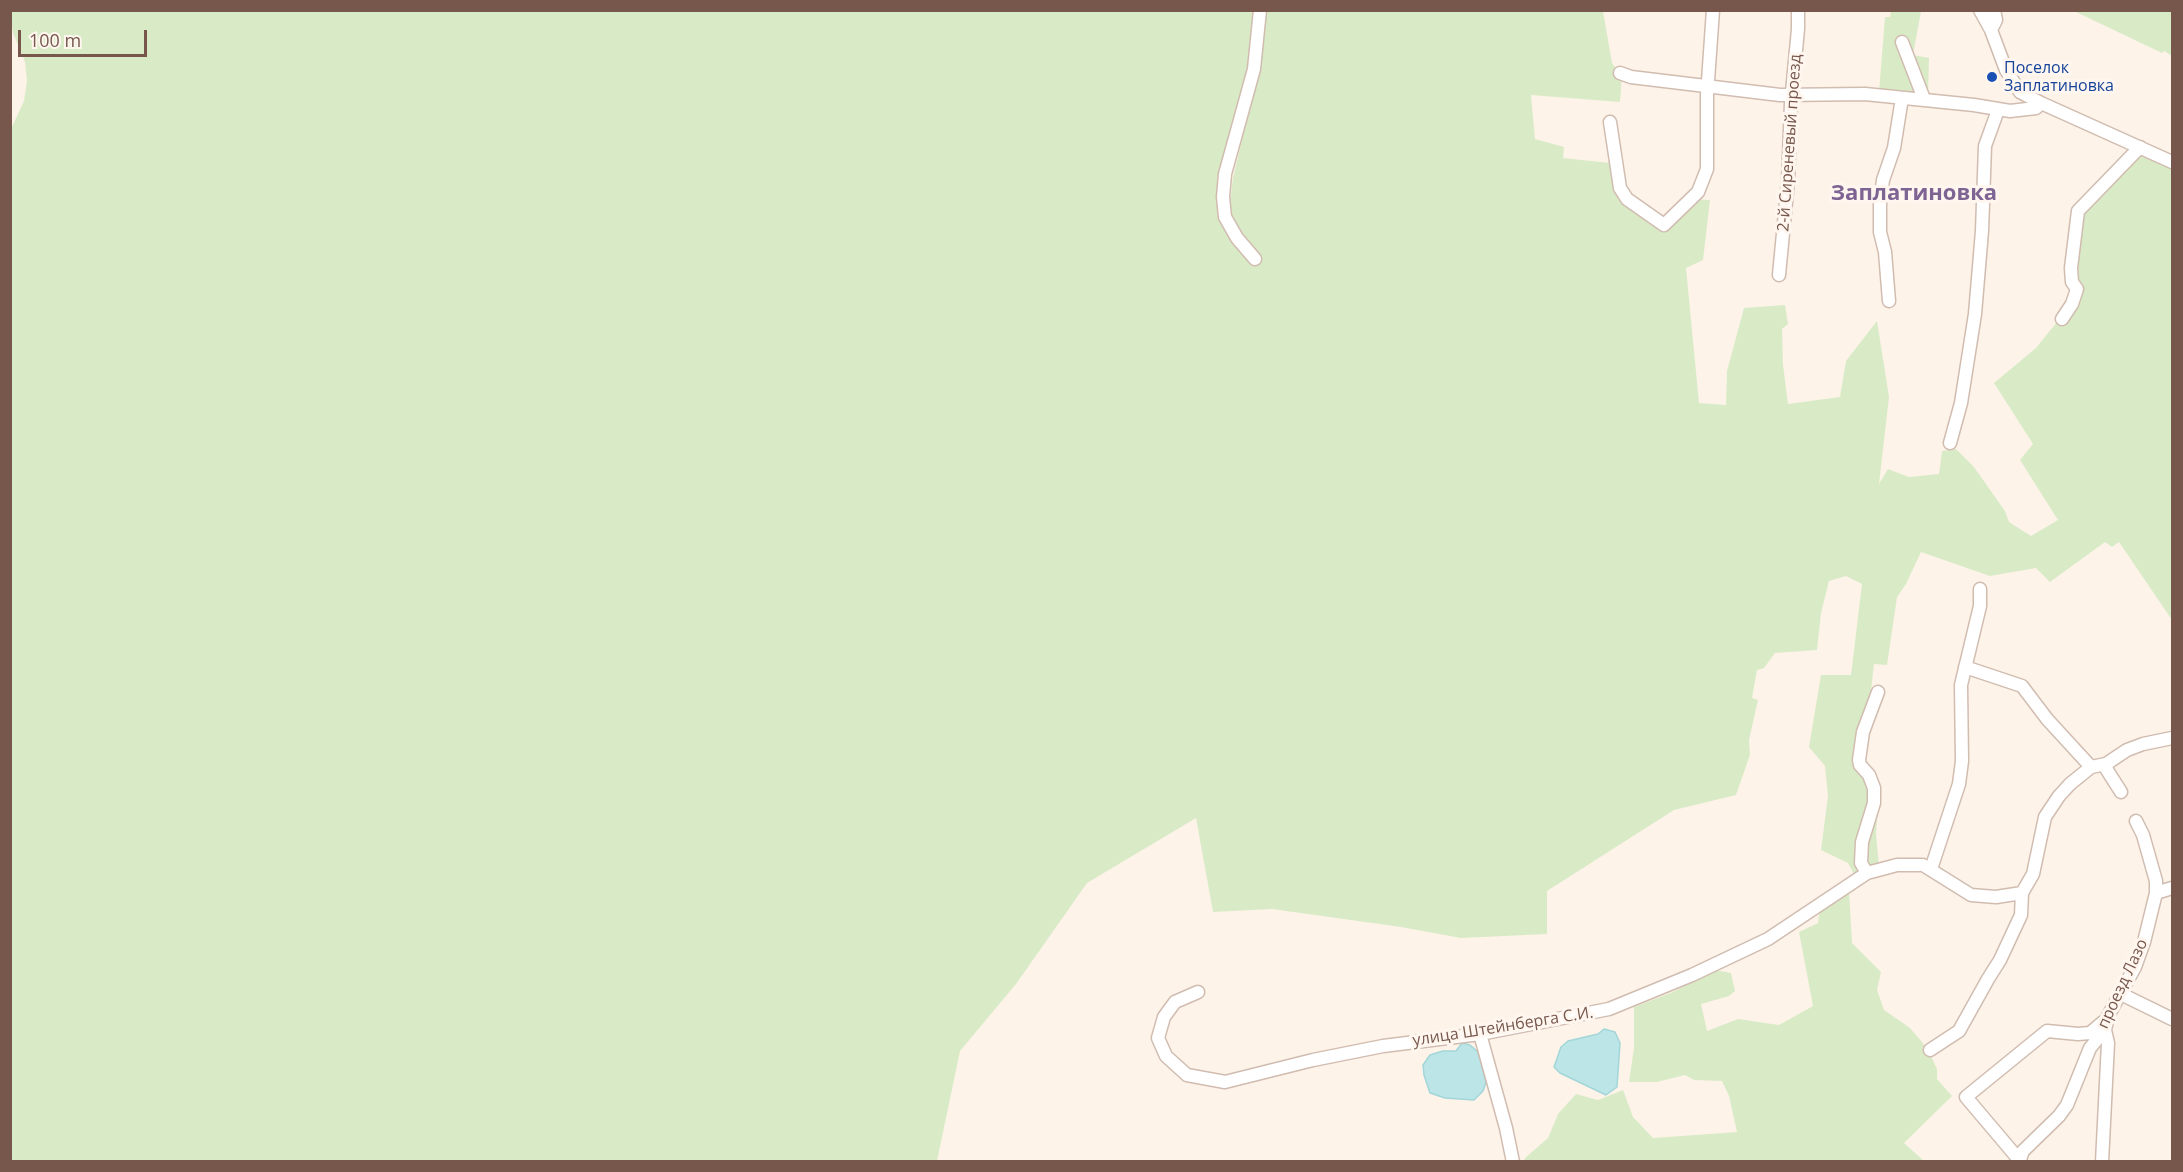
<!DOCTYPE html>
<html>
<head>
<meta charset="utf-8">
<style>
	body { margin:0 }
	#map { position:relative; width:2183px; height:1172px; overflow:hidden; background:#fdf3e9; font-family:"Open Sans",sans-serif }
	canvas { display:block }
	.frame { position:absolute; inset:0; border:12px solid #77574c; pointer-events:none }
	.scale { position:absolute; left:18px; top:30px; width:129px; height:27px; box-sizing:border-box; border:3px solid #77574c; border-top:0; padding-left:8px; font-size:18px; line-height:21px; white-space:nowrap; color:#77574c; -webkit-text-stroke:4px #fff7ef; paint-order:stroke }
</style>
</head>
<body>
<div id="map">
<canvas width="2183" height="1172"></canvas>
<div class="frame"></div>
<div class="scale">100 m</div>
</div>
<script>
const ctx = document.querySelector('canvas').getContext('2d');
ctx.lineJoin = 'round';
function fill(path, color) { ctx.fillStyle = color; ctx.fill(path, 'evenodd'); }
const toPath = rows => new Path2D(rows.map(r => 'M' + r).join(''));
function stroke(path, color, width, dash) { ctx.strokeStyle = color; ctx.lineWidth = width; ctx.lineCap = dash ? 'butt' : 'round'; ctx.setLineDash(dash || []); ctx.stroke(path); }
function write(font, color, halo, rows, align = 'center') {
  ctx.font = font + ' "Open Sans",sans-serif'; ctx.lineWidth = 6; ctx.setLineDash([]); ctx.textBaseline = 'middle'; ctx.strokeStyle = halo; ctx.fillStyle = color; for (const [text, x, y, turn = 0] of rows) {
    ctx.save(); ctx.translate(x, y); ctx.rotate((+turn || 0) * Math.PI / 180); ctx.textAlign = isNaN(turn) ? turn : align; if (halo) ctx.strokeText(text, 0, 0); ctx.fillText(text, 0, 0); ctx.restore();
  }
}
fill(toPath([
	[10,11,1254,11,1249,68,1222,173,1220,196,1223,219,1233,241,1253,261,1258,255,1241,234,1229,213,1233,178,1258,73,1266,11,1603,11,1612,63,1622,76,1620,102,1531,95,1535,139,1564,147,1563,158,1610,163,1611,175,1620,197,1655,222,1665,219,1689,199,1710,200,1703,260,1686,268,1699,403,1726,405,1727,371,1744,308,1785,305,1788,324,1782,329,1783,365,1788,404,1840,397,1846,361,1877,321,1889,397,1879,484,1888,469,1909,477,1939,474,1942,451,1956,449,1974,467,2005,511,2009,522,2031,536,2058,520,2020,460,2033,444,1994,383,2036,348,2069,307,2080,287,2076,282,2074,268,2081,212,2137,156,2144,154,2172,166,2172,620,2119,542,2112,547,2105,542,2050,582,2036,568,1990,576,1921,552,1906,584,1897,597,1887,665,1874,664,1863,762,1879,790,1876,834,1879,866,1855,876,1848,863,1821,850,1828,796,1825,766,1809,747,1821,675,1851,675,1862,584,1846,576,1829,581,1821,613,1817,650,1775,653,1764,668,1757,670,1752,698,1758,700,1749,740,1750,755,1736,795,1674,810,1547,891,1547,934,1461,938,1401,927,1272,909,1213,912,1196,818,1087,883,1016,984,960,1051,937,1161,11,1161,10,131,24,101,27,81,25,62,13,33],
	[1891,11,1921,11,1913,55,1929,58,1928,96,1879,92,1885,17,1890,17],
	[2074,11,2172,11,2172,56,2164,51,2162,53],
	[1849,890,1852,943,1881,972,1877,990,1884,1010,1910,1028,1927,1048,1937,1069,1937,1079,1952,1096,1904,1143,1924,1161,1524,1162,1525,1158,1548,1138,1558,1114,1576,1094,1598,1100,1623,1090,1633,1117,1653,1138,1737,1132,1729,1096,1722,1081,1694,1080,1685,1075,1657,1082,1629,1082,1634,1048,1634,1007,1673,992,1715,970,1731,973,1735,991,1729,996,1701,1004,1707,1031,1738,1019,1779,1025,1813,1006,1799,932,1818,923,1820,909]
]), '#d9ebc6');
const water = toPath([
	[1604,1029,1615,1032,1620,1043,1617,1087,1606,1095,1560,1073,1554,1067,1561,1047,1568,1041,1598,1034,1604,1029],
	[1462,1043,1470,1045,1478,1052,1486,1082,1483,1091,1474,1100,1445,1098,1430,1093,1424,1075,1423,1065,1430,1055,1443,1051,1456,1051,1462,1043]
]);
fill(water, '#bce5e7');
stroke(water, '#a3d6d9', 1.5);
const minor = toPath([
	[1980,10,1991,30,2006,70,2020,92,2041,103,2172,162],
	[1991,30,1996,20,1994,10],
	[1902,42,1924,99],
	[1620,73,1631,77,1780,95,1865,94,1974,105,2010,111,2036,108,2041,103],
	[1610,122,1620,188,1627,199,1664,225,1698,192,1707,169,1707,95,1713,10],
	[1255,259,1237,238,1225,217,1223,197,1225,174,1254,69,1260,10],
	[1779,275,1788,181,1791,103,1798,29,1798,10],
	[1889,301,1885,252,1880,232,1880,203,1883,180,1894,148,1902,98],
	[2062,319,2072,304,2077,289,2072,282,2071,268,2078,211,2140,147],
	[1950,443,1961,403,1975,314,1982,231,1985,146,1998,110],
	[1965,667,2022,686,2047,719,2091,767],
	[2106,764,2107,770,2121,792],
	[1931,869,1959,784,1962,761,1961,685,1980,606,1980,589],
	[1867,873,1861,863,1862,842,1874,803,1874,788,1869,775,1860,765,1859,760,1863,732,1878,692],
	[2156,893,2172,888],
	[1198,992,1175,1002,1164,1017,1158,1038,1166,1056,1187,1075,1225,1082,1313,1060,1383,1046,1480,1034,1609,1009,1692,975,1768,939,1867,873,1897,865,1923,865,1971,895,1996,897,2022,893],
	[2121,994,2172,1019],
	[1480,1034,1506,1128,1513,1162],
	[1930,1050,1959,1031,1988,979,2000,960,2021,915,2022,893,2033,874,2045,817,2059,796,2070,784,2091,767,2106,764,2127,750,2143,744,2172,738],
	[2019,1162,2023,1151,2059,1116,2067,1105,2090,1048,2105,1030,2108,1016,2135,967,2144,942,2156,893,2156,881,2143,835,2136,821],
	[2021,1162,1966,1097,2047,1031,2078,1034,2090,1033,2103,1022],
	[2102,1162,2108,1043,2105,1030]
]);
stroke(minor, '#d1bcb0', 15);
stroke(minor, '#fff', 12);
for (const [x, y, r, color] of [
	[1992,77,6,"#1a4fb4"]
]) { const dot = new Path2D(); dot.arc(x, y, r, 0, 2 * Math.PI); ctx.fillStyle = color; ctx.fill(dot); stroke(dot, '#fff7ef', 2); }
write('16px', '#164399', '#fff7ef', [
	["Поселок",2004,68],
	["Заплатиновка",2004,86]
], 'left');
write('16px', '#77574c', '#fff7ef', [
	["2-й Сиреневый проезд",1790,143,-86],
	["проезд Лазо",2123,984,-65],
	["улица Штейнберга С.И.",1503,1027,-9]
]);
write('bold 22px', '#7e6493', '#fff7ef', [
	["Заплатиновка",1914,194]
]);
</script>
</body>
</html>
